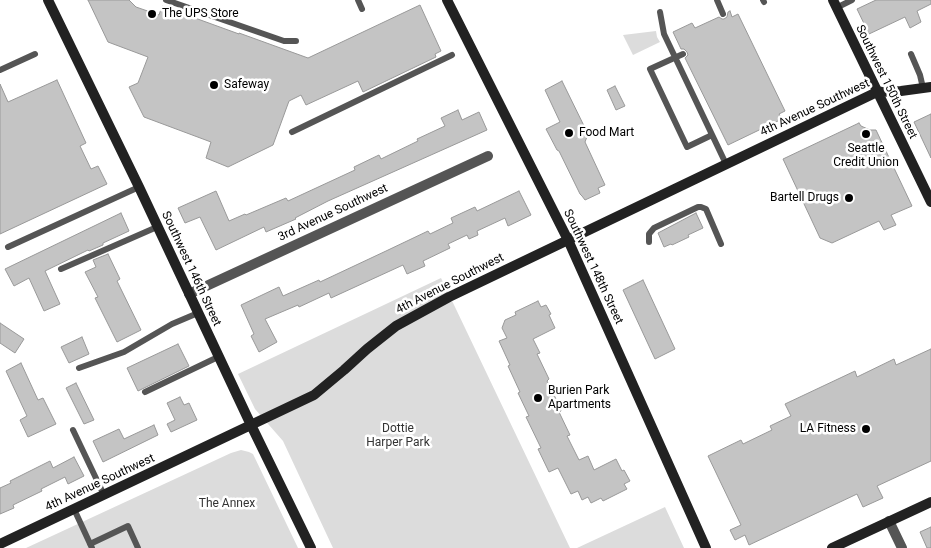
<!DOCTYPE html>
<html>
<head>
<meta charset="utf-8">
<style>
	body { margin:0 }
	canvas { display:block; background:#fff }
</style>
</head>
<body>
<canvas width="931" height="548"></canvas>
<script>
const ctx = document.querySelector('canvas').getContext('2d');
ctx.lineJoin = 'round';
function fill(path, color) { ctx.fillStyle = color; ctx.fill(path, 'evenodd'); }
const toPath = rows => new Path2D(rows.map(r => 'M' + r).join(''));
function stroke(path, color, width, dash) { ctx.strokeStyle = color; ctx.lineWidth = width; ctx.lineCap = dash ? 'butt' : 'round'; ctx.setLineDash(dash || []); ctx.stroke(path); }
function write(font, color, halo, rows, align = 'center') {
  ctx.font = font + ' Roboto,sans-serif'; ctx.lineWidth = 5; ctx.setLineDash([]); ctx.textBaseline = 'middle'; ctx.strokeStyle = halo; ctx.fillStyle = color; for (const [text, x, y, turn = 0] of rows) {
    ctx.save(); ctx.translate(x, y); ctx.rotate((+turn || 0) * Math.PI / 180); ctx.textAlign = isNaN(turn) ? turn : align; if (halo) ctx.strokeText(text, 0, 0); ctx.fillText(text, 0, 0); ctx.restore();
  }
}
fill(toPath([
	[656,31,657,37,660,42,633,55,623,35],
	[441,278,455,307,570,548,333,548,283,441,255,409,238,374],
	[241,450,249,452,253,454,298,548,26,548,231,453],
	[665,507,684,548,577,548]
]), '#dcdcdc');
const building = toPath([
	[88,0,129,0,136,7,159,15,162,6,239,34,239,33,308,58,420,5,441,51,435,54,436,57,363,92,358,81,306,105,301,95,289,101,273,145,228,167,206,158,211,142,144,117,129,87,138,83,148,57,108,42,88,0],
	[876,0,931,0,931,4,917,11,921,22,910,28,905,17,869,34,857,9,876,0],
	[730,11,732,17,738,14,785,111,779,114,782,119,728,145,685,58,688,55,687,52,684,49,681,49,673,32,692,23,695,28,719,17,722,19,724,19,727,17,728,12,730,11],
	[57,80,86,143,80,146,91,169,98,166,107,184,0,234,0,84,8,102,57,80],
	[562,81,588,134,585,142,605,185,598,188,600,193,585,200,582,196,580,194,559,151,557,150,546,129,560,122,545,90,562,81],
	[615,86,625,106,616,110,607,90,615,86],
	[458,110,462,120,479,112,487,130,328,201,295,218,296,219,266,232,264,227,216,250,200,217,185,223,178,208,216,191,229,221,245,214,246,215,286,198,288,201,355,170,354,167,379,155,381,159,418,141,417,139,445,126,441,118,458,110],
	[931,114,931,158,914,122,931,114],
	[859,123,861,126,870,130,876,130,912,206,891,215,896,225,884,230,879,221,832,243,820,238,783,159,859,123],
	[519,191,531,215,508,226,505,218,477,231,478,235,469,239,467,235,448,244,450,248,423,261,425,266,407,274,403,265,331,298,329,293,299,307,298,305,265,319,277,342,259,352,251,336,254,334,241,305,279,287,283,296,319,280,320,282,386,251,428,231,430,234,453,223,451,218,475,207,477,211,519,191],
	[121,213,129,231,103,243,103,245,89,251,88,250,45,271,60,304,44,311,29,278,14,286,5,269,121,213],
	[696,213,703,228,688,235,689,237,672,245,671,244,664,247,658,233,696,213],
	[108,254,120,279,117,281,141,330,117,342,95,298,98,297,85,272,96,267,93,260,108,254],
	[643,280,675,349,655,359,623,290,643,280],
	[538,301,541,307,546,305,551,314,549,315,555,328,533,339,540,353,537,354,549,379,547,381,558,403,561,411,559,412,570,435,567,436,579,460,588,456,594,470,616,459,622,471,624,470,630,481,624,484,627,489,603,501,601,498,591,503,588,497,582,500,578,491,571,494,558,468,549,472,538,449,541,448,526,417,529,416,518,393,520,392,508,366,510,365,499,341,507,338,502,328,505,320,516,315,515,312,538,301],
	[0,323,24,339,15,353,0,343,0,323],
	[82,337,89,354,69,363,61,347,82,337],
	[178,344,189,366,138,391,127,368,178,344],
	[931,349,931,461,877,486,883,498,863,507,857,494,749,545,745,535,735,540,730,530,741,525,708,456,741,440,743,444,772,430,770,426,791,416,785,404,855,371,857,377,894,359,896,365,931,349],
	[21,363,38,400,43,398,56,424,28,437,20,420,27,416,6,371,21,363],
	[76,383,94,420,84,424,66,388,76,383],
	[180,397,184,405,189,403,197,420,171,432,167,424,175,420,167,403,180,397],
	[154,425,158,435,103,462,93,441,119,429,124,439,154,425],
	[74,457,84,476,68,484,65,477,41,489,42,491,13,505,14,508,0,514,0,488,11,483,10,481,50,461,53,468,74,457],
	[931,527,931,548,927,548,920,532,931,527]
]);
fill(building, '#c4c4c4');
stroke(building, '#999', 1);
stroke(toPath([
	[166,0,284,41,296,41],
	[358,0,362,9],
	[717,0,723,14],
	[763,0,764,2],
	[836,8,852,0],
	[660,12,664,34,726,164],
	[683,54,650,69,687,147,712,135],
	[911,54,920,75,923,88],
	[0,70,35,54],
	[292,132,452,55],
	[649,242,649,234,654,228,698,207,701,207,706,209,721,244],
	[8,247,139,187],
	[61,269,157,227],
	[79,368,124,352,172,324,198,313],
	[145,392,218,357],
	[73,430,104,495],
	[74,509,92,548],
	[90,544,128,526,138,548]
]), '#555', 6);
stroke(toPath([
	[189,294,488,156],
	[889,521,902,548]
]), '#555', 10);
stroke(toPath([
	[48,0,139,187,251,425,311,548],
	[447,0,568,240,706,548],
	[833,0,931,202],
	[0,544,314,395,344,370,367,349,396,326,449,297,877,92,901,91,931,87],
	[832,548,931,502]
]), '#222', 10);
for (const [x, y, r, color] of [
	[152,14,5,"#000"],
	[214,85,5,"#000"],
	[569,133,5,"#000"],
	[866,134,5,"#000"],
	[849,198,5,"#000"],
	[538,398,5,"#000"],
	[866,429,5,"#000"]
]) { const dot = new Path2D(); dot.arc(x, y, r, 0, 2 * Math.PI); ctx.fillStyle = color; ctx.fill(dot); stroke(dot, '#fff', 2); }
write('12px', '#000', '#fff', [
	["The UPS Store",162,14],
	["Safeway",224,85],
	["Food Mart",579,133],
	["Seattle",866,149,"center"],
	["Credit Union",866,163,"center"],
	["Bartell Drugs",839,198,"right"],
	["Burien Park",548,391],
	["Apartments",548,405],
	["LA Fitness",856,429,"right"]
], 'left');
write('12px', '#000', '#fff', [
	["Southwest 150th Street",886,82,64],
	["4th Avenue Southwest",815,108,-25],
	["3rd Avenue Southwest",333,213,-25],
	["Southwest 148th Street",593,267,65],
	["Southwest 146th Street",191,269,65],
	["4th Avenue Southwest",450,284,-27],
	["4th Avenue Southwest",100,483,-25]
]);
write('12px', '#333', '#fff', [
	["Dottie",398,429],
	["Harper Park",398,443],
	["The Annex",227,504]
]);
</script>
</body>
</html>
